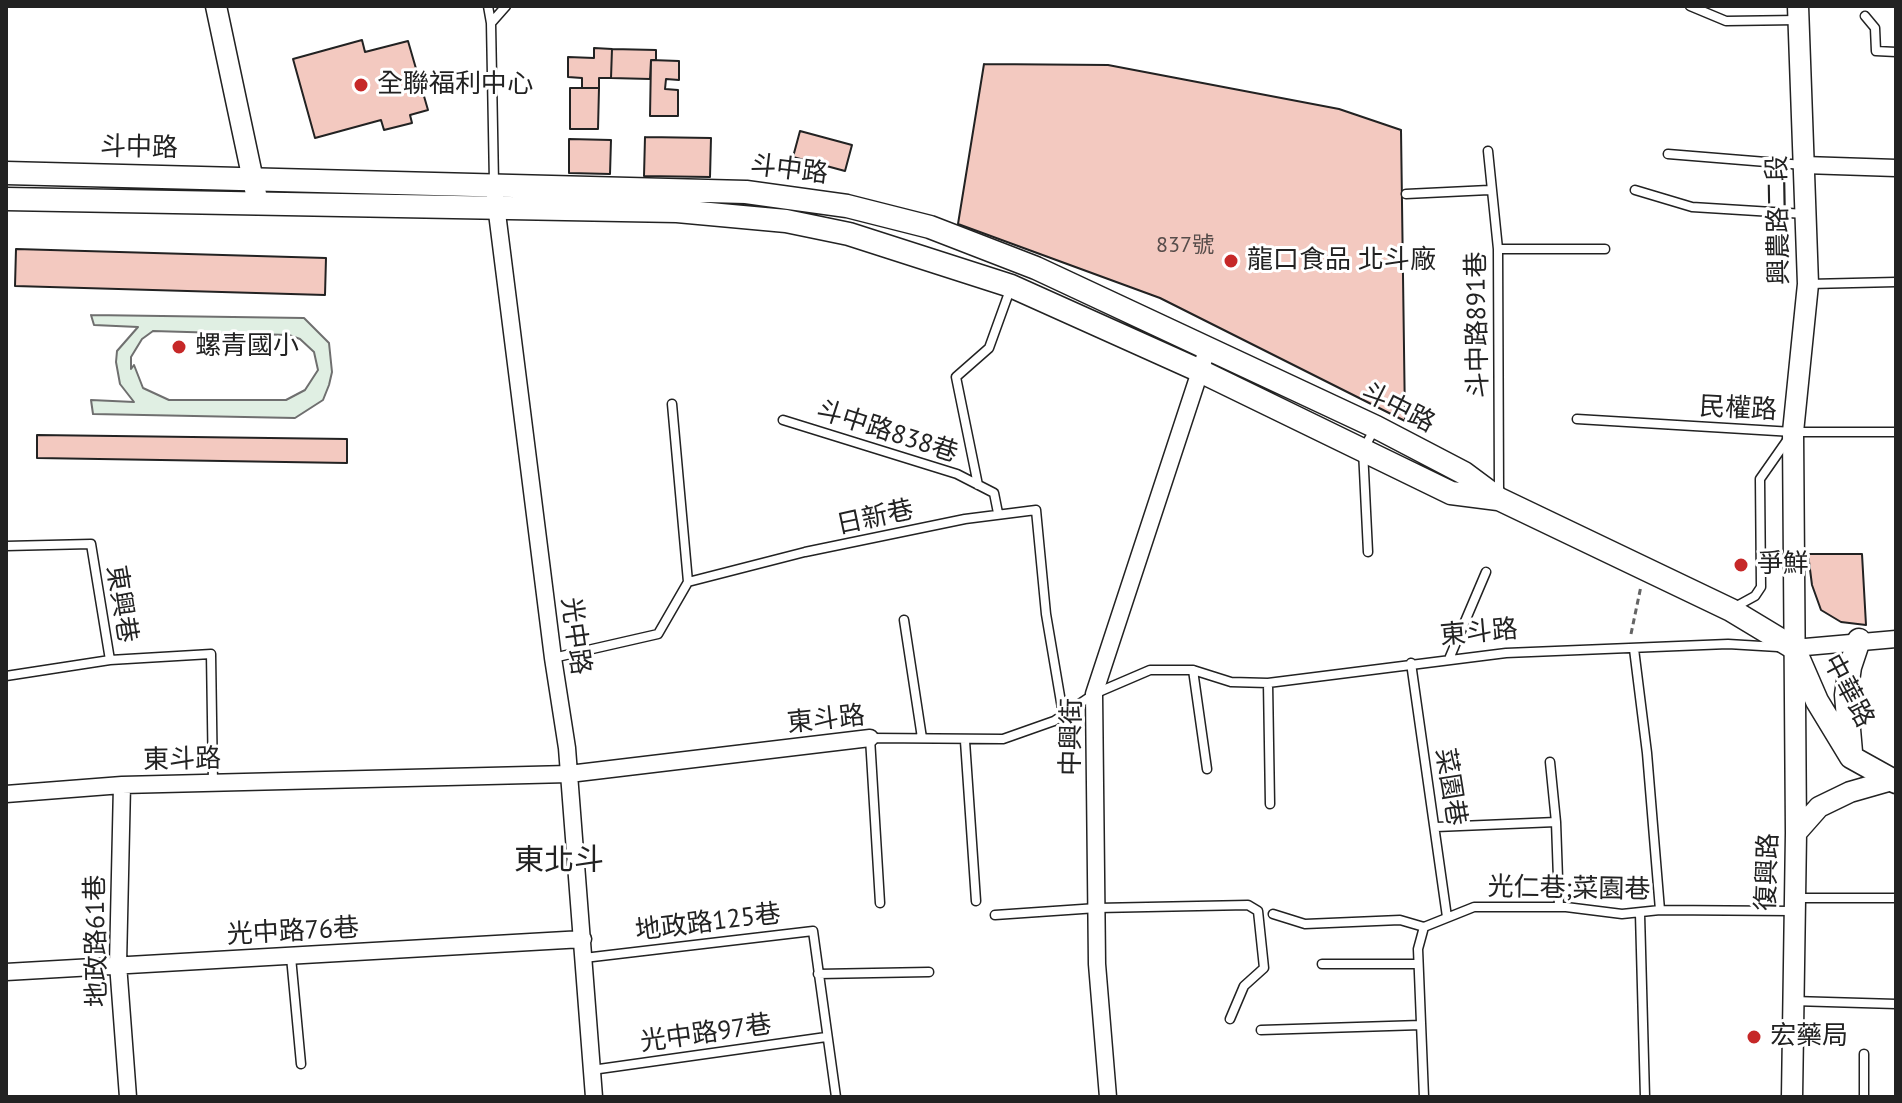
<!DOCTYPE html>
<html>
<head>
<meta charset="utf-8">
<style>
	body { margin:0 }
	#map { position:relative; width:1902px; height:1103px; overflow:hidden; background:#fff; font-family:"PT Sans",sans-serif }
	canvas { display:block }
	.frame { position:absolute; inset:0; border:8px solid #222; pointer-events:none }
</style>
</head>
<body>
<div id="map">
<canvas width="1902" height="1103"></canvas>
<div class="frame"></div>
</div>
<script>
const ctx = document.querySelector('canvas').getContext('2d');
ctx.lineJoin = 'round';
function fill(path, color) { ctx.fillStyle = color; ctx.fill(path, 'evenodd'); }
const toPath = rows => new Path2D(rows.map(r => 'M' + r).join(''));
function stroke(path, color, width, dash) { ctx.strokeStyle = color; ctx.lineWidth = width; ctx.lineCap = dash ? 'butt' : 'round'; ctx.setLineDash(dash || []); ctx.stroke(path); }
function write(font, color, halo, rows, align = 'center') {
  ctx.font = font + ' "PT Sans","Noto Sans TC",sans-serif'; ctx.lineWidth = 6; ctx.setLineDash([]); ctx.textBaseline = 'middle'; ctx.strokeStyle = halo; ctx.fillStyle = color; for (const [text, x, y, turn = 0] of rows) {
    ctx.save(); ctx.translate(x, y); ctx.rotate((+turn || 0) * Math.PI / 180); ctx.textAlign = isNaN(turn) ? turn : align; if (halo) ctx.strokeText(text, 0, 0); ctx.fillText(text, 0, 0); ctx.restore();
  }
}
const green = toPath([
	[91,315,304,318,329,343,332,372,329,385,323,400,295,418,93,414,91,400,134,402,120,384,116,362,117,351,138,327,94,325,91,315],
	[153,331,289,335,300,339,314,352,318,370,305,390,286,400,169,400,143,388,134,365,131,369,131,357,142,339,153,331]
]);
fill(green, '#e0efe3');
stroke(green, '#6f6f6f', 2);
const building = toPath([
	[362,40,365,52,408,41,428,110,410,115,412,123,384,130,381,120,315,138,293,59,362,40],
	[594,48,612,49,611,78,599,78,599,88,582,88,582,78,568,77,568,57,594,58,594,48],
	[612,49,656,50,656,60,651,60,650,79,611,78,612,49],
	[651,60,679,61,679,80,666,79,665,89,678,90,678,116,650,116,651,60],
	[984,64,1108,65,1339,109,1401,130,1405,421,1160,298,958,224,984,64],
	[570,88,599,88,598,129,570,129,570,88],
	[800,131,852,145,845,171,793,157,800,131],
	[645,137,711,138,710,177,644,176,645,137],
	[569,139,611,140,610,174,569,173,569,139],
	[16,249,326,258,325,295,15,286,16,249],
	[37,435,347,439,347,463,37,458,37,435],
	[1808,554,1862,554,1866,625,1841,622,1821,610,1812,585,1808,554]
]);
fill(building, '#f3c9c0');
stroke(building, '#222', 2);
const service = toPath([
	[488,6,491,23],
	[1690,6,1726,21,1798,20],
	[1865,16,1875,28,1876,51,1896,52],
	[1488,151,1498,249,1499,493],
	[1668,154,1803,165],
	[494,183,491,23,506,6],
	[1635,190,1692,207,1805,214],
	[1406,194,1489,190],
	[1498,249,1605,249],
	[1809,284,1896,282],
	[672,404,688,582],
	[1577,419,1793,432,1896,432],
	[783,420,957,474,994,493,998,513],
	[978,485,956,377,989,348,1011,287],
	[6,546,91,544,110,660],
	[1368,552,1363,450,1375,428],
	[1735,607,1755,596,1761,587,1760,479,1788,439],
	[904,620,922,738],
	[1634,649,1647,753,1660,910],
	[553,658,658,634,688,582,805,552,965,519,1036,510,1046,614,1063,714],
	[1449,659,1486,572],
	[1411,663,1447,917],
	[1193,670,1207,769],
	[6,676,110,660,211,654,213,783],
	[1268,683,1270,804],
	[965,741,976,901],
	[1550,762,1556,822],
	[1436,827,1556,822,1559,907],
	[1794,898,1896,898],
	[880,903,870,738,1003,739,1054,721,1094,694,1150,670,1193,670,1231,682,1268,683,1506,653,1728,644,1778,647],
	[1273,914,1305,924,1400,920,1424,927],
	[1640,914,1645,1097],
	[995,915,1097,908,1248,905,1258,911,1264,968,1244,986,1230,1019],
	[291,957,301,1064],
	[584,958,813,931,836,1097],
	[1322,964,1418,964],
	[818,974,929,972],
	[1793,1001,1896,1004],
	[1261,1030,1421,1025],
	[592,1070,826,1037],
	[1424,1097,1418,949,1424,927,1474,907,1566,907,1622,914,1660,910,1793,911],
	[1864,1097,1864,1054]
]);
const minor = toPath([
	[1804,165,1896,168],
	[495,197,553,658,567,748,594,1097],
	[1794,648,1896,639],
	[122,785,118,964,128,1097],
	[6,794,122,785,569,774,870,738],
	[6,972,583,939],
	[1108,1097,1097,964,1094,694,1208,347]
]);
const tertiary = toPath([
	[216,6,256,194],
	[1796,833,1819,807,1850,792,1892,780],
	[1792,1097,1796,833,1793,432,1808,284,1798,6]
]);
const secondary = toPath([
	[6,173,746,192,847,206,930,227,1036,268,1376,427,1464,473,1499,499,1731,610,1794,648,1817,701,1851,757,1896,782],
	[6,199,677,211,786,221,849,234,1011,286,1198,370,1451,493,1498,499],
	[1851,752,1846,695,1850,667,1859,640]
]);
stroke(service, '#222', 11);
stroke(minor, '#222', 19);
stroke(tertiary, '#222', 23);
stroke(secondary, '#222', 25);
stroke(toPath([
	[1631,634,1641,586]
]), '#646464', 3, [6, 4]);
stroke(service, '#fff', 8);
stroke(minor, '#fff', 16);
stroke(tertiary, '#fff', 20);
stroke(secondary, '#fff', 22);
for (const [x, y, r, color] of [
	[361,85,8,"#c62828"],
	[1231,261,8,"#c62828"],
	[179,347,8,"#c62828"],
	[1741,565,8,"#c62828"],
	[1754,1037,8,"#c62828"]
]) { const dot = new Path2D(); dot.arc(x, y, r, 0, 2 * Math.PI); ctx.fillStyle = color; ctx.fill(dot); stroke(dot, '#fff', 3); }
write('22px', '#564c4a', null, [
	["837號",1185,246]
]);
write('26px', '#222', '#fff', [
	["全聯福利中心",377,85],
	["龍口食品 北斗廠",1247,261],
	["螺青國小",195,347],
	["爭鮮",1757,565],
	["宏藥局",1770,1037]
], 'left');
write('26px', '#222', '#fff', [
	["斗中路",139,148,1],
	["斗中路",789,170,7],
	["興農路二段",1779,220,-91],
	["斗中路891巷",1478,325,-91],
	["斗中路",1398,408,27],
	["民權路",1738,409,3],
	["斗中路838巷",887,432,18],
	["日新巷",875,518,-12],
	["東興巷",121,604,81],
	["東斗路",1479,633,-5],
	["光中路",575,636,82],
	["中華路",1848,691,62],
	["東斗路",826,720,-6],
	["中興街",1072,737,-89],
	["東斗路",182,760,-1],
	["菜園巷",1450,787,81],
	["復興路",1768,872,-88],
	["光仁巷;菜園巷",1569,889,1],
	["地政路125巷",708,923,-7],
	["光中路76巷",293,932,-3],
	["地政路61巷",97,941,-91],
	["光中路97巷",706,1034,-8]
]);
write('30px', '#222', '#fff', [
	["東北斗",559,861]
]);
</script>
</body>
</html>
